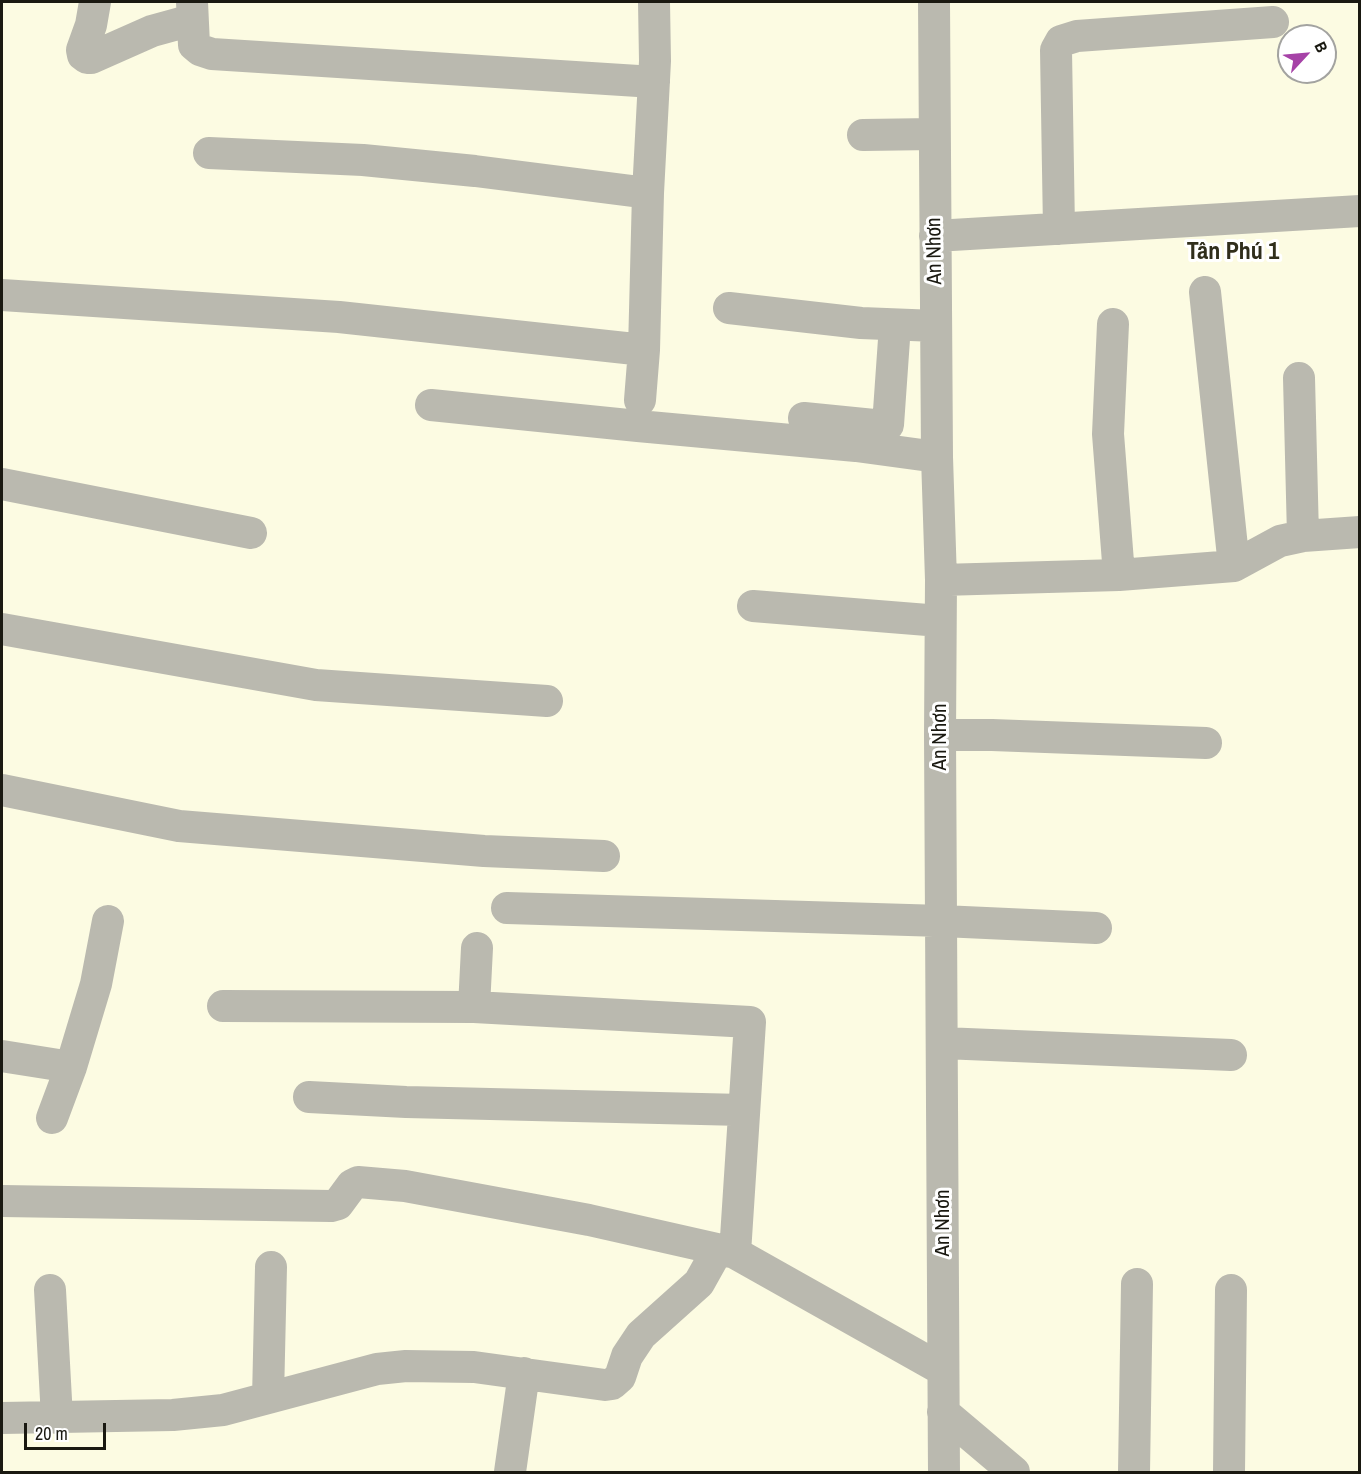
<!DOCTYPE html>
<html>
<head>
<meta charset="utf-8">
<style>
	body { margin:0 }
	#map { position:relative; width:1361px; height:1474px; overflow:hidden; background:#fcfbe2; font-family:"Archivo Narrow",sans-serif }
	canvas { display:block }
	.frame { position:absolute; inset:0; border:3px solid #1a1911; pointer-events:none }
	.north { position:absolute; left:1277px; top:24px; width:60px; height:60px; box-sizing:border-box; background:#fff; border:2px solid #a3a3a0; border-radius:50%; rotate:64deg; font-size:16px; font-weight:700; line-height:24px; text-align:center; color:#1a1911 }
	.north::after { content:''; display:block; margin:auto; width:21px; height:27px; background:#a642a7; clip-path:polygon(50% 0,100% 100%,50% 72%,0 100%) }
	.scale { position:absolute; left:24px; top:1423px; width:82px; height:27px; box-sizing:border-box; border:3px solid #1a1911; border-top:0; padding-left:8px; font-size:18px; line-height:21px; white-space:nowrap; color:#1a1911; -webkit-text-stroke:4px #fff; paint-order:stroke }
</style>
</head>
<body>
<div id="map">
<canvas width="1361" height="1474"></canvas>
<div class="frame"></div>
<div class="north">B</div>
<div class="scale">20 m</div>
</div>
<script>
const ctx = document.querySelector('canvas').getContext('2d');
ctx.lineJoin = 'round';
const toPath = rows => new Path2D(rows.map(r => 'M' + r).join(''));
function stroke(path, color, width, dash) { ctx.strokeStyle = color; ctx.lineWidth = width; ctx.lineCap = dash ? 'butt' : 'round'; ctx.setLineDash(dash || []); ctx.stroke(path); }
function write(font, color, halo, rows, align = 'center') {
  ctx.font = font + ' "Archivo Narrow",sans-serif'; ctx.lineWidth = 6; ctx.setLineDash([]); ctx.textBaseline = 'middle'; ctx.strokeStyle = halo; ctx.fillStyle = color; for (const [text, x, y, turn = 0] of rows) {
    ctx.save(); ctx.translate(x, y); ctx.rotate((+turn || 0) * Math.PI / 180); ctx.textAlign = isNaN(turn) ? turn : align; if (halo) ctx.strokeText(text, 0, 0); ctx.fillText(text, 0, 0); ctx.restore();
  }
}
stroke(toPath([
	[95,2,91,25,82,50,83,55,87,58,91,58,152,31,192,20],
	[192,2,194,45,200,50,212,54,654,82],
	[934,2,937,457,941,580,940,735,944,1472],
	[863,135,934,134],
	[209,153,363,160,475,171,648,193],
	[1059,229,1056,50,1061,41,1077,36,1273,22],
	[935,236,1360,211],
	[1205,292,1234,566],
	[2,295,339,317,644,350],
	[729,308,861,323,936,326],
	[1113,324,1108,434,1119,575],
	[1299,378,1303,536],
	[640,400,644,350,648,193,655,61,654,2],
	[431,405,638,426,856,446,937,457],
	[804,418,884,426,888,425,895,325],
	[2,484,251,533],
	[941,580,1119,575,1234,566,1280,541,1303,536,1360,532],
	[753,606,940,621],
	[2,629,316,685,547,701],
	[940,735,992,735,1206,743],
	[2,790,179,826,484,851,604,856],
	[507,908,942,921,1096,928],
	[223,1006,474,1007,750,1022,735,1253],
	[474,1007,477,948],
	[943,1043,1231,1055],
	[2,1056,71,1067],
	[309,1097,406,1102,743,1110],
	[52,1118,71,1067,96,984,108,921],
	[2,1201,331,1206,338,1204,352,1185,358,1182,405,1186,589,1220,735,1253,943,1370],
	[50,1290,57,1418],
	[268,1398,271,1267],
	[943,1412,1014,1472],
	[2,1418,173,1415,223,1410,377,1369,406,1366,474,1367,605,1385,612,1384,620,1377,627,1356,641,1335,699,1283,718,1249],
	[510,1472,524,1373],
	[1134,1472,1137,1284],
	[1229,1472,1231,1290]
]), '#bab9af', 32);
write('21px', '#1a1911', '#fff', [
	["An Nhơn",935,251,-91],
	["An Nhơn",940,737,-90],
	["An Nhơn",943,1223,-90]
]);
write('bold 24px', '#302e1b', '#fff', [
	["Tân Phú 1",1233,253]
]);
</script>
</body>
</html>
